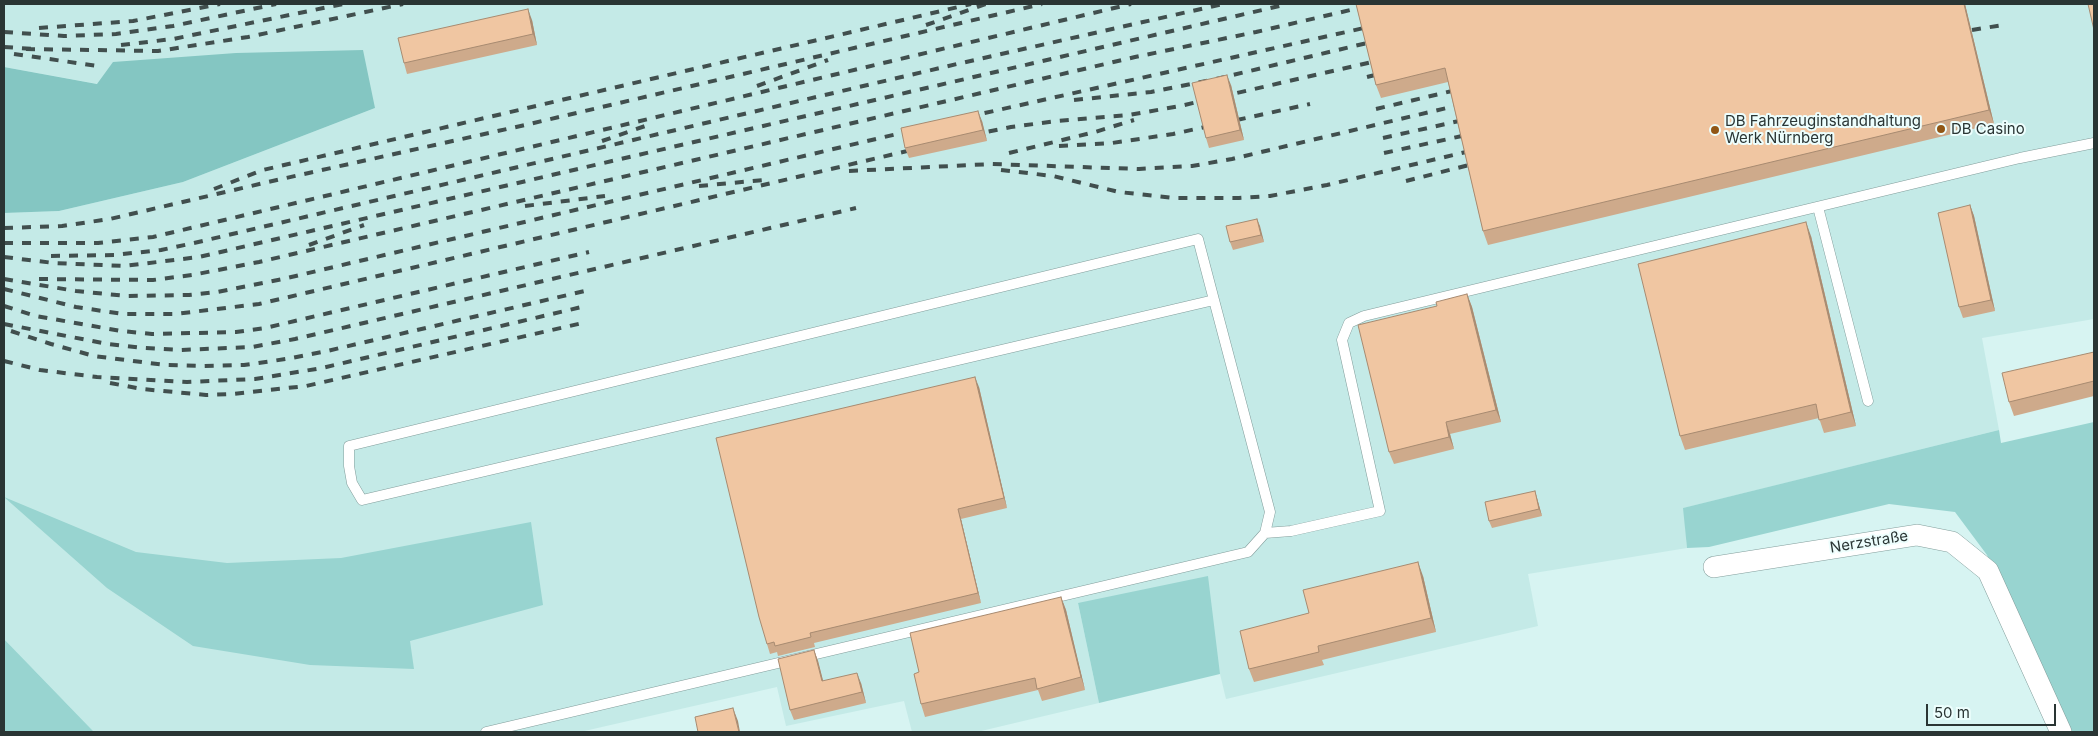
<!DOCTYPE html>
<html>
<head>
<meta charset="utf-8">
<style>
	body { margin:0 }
	#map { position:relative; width:2098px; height:736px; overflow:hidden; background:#d7f4f2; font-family:Inter,sans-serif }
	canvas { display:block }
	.frame { position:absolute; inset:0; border:5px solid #2a3534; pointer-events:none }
	.scale { position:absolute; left:1926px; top:704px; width:130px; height:22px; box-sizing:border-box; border:2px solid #2a3534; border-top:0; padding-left:6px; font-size:15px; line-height:18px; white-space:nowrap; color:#2a3534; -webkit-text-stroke:4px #edfefd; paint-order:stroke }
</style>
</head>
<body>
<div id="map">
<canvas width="2098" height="736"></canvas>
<div class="frame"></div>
<div class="scale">50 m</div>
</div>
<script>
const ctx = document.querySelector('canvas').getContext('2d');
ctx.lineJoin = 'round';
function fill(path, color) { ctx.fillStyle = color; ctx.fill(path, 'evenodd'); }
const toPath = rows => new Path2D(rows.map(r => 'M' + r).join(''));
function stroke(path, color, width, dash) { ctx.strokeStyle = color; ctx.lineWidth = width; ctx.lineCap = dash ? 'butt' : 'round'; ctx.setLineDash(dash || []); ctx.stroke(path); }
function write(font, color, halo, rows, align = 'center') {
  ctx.font = font + ' Inter,sans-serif'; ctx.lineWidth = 4; ctx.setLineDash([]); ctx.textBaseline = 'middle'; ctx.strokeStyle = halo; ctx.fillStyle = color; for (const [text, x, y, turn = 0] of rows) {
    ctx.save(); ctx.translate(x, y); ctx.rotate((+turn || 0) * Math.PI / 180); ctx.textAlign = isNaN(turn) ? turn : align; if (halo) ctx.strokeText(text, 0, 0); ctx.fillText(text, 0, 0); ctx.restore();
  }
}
fill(toPath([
	[4,4,2094,4,2094,319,1982,338,1999,430,1684,508,1687,548,1528,574,1538,626,1226,699,1220,674,1078,603,1099,703,977,732,912,732,904,701,786,726,777,687,580,732,94,732,4,639,4,213,59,211,183,182,375,108,98,84,4,67]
]), '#c4eae7');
fill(toPath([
	[2094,422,2094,732,2070,732,1987,555,1955,512,1889,504,1709,547,1687,548,1683,508,1999,430,2001,443],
	[4,497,136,552,227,563,341,558,531,522,543,605,410,641,414,669,310,665,193,646,107,588],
	[1208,576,1220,674,1099,703,1078,603],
	[4,639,94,732,4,732]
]), '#98d4d0');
fill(toPath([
	[363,50,375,108,183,182,59,211,4,213,4,67,97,84,113,62,236,53]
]), '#84c6c2');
const service = toPath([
	[1818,207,1868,401],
	[1265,533,1291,531,1380,511,1342,340,1349,323,1364,316,2020,158,2094,143],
	[486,732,1248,552,1265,533,1270,512,1214,300,1198,239,349,446,349,466,352,483,362,500,1214,300]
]);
const minor = toPath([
	[1714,567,1917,535,1952,542,1988,571,2061,732]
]);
stroke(service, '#839e9c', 11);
stroke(minor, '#839e9c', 22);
stroke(service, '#fff', 10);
stroke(minor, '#fff', 21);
stroke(toPath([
	[926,25,986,4],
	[39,28,133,21,220,4],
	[1972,30,2003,25],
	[4,32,64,36,116,34,173,26,276,4],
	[121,45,173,39,343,4],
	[4,47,34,49],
	[26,49,158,51,248,37,403,4],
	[14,54,98,66],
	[1367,77,1375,75],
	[757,86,828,60],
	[1074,100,1151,92,1216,79,1367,43],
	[1376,109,1452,91],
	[967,117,1364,28],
	[971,135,1011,127,1057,121,1129,115,1180,106,1372,62],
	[1383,138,1459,121],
	[602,141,651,124],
	[1059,146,1112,143,1173,134,1310,104],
	[1009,153,1095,132,1134,120],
	[1384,153,1462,136],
	[1001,170,1053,176,1119,192,1174,198,1239,198,1270,196,1327,185,1466,152],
	[849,171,992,164,1139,169,1192,166,1232,159,1455,106],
	[1406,181,1469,165],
	[699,186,764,180],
	[214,189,263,170,971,4],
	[525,206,605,196],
	[4,228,62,226,110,219,268,182,525,125,1042,4],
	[4,243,98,243,153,237,1131,4],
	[309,245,364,225],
	[51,256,114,255,161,250,194,243,957,64,1223,4],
	[4,257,54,263,124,266,199,257,1288,4],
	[4,279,76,291,127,296,189,295,217,292,283,279,914,130],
	[39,279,153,280,192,275,259,262,1135,57,1256,32,1359,8],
	[4,289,76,307,123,314,175,314,259,304,920,148],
	[4,306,36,316,121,331,152,334,236,332,265,328,589,252],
	[4,324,108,344,144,348,180,350,252,347,295,339,856,208],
	[11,331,51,344,94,356,165,365,202,366,244,365,286,359,327,351,589,290],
	[4,361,40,370,97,377,187,382,255,379,322,368,586,306],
	[110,383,142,389,206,395,232,394,306,386,587,322]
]), '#414f4e', 4, [9, 9]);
fill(toPath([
	[1356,4,1965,4,1994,124,1488,245,1483,231,1448,82,1381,98,1376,85],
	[532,20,537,45,407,74,404,63],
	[1231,85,1244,140,1209,148,1206,138],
	[982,121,987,141,909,158,905,148],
	[1970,205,1974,216,1995,311,1963,318,1959,307],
	[1257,219,1264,242,1233,250,1230,242],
	[1811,236,1856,426,1824,433,1819,418,1685,450,1680,436],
	[1467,294,1472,307,1501,422,1450,434,1454,449,1394,464,1389,452],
	[2094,352,2094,396,2014,416,2009,402],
	[979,387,1007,508,961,519,981,603,814,643,815,647,778,656,777,652,770,654,767,644],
	[1535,491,1537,498,1542,516,1492,528,1489,521],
	[1423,576,1436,632,1322,660,1324,665,1254,682,1249,669],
	[1061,597,1066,610,1085,690,1042,701,1038,690,925,717,921,704,919,672],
	[814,650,818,661,823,681,861,683,866,703,794,720,790,710]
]), '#ceaa8b');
fill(toPath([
	[1964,4,1965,4,1994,124,1989,110],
	[528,9,532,20,537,45,533,34],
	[1227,75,1231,85,1244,140,1240,130],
	[978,111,982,121,987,141,983,130],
	[1970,205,1974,216,1995,311,1991,300],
	[1257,219,1260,226,1264,242,1261,235],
	[1806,222,1811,236,1856,426,1851,412],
	[1467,294,1472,307,1501,422,1496,410],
	[975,377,979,387,1007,508,1004,498],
	[1446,422,1450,434,1454,449,1449,437],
	[1535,491,1537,498,1542,516,1539,509],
	[958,509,961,519,981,603,978,593],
	[1418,562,1423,576,1436,632,1431,618],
	[1061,597,1066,610,1085,690,1081,677],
	[814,650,818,661,826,692,822,681],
	[857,673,861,683,866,703,862,692],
	[733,708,738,721,740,732,739,732]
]), '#a88b71');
const building = toPath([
	[1356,4,1964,4,1989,110,1483,231,1445,68,1376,85,1356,4],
	[2088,4,2094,4,2094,30,2088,4],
	[528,9,533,34,404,63,398,38,528,9],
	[1227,75,1240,130,1206,138,1192,83,1227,75],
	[978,111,983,130,905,148,901,128,978,111],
	[1970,205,1991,300,1959,307,1938,213,1970,205],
	[1257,219,1261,235,1230,242,1226,226,1257,219],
	[1806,222,1851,412,1819,420,1816,404,1680,436,1638,264,1806,222],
	[1467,294,1496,410,1446,422,1449,437,1389,452,1358,325,1437,306,1436,302,1467,294],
	[2094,352,2094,381,2009,402,2002,373,2094,352],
	[975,377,1004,498,958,509,978,593,810,633,811,637,775,646,774,642,767,644,759,617,716,438,975,377],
	[1535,491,1539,509,1489,521,1485,502,1535,491],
	[1418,562,1431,618,1318,646,1319,652,1249,669,1240,631,1309,613,1303,590,1418,562],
	[1061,597,1081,677,1037,689,1035,678,921,704,914,674,919,672,910,633,1061,597],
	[814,650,822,681,857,673,862,692,790,710,778,659,814,650],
	[733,708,739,732,698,732,695,717,733,708]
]);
fill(building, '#f0c6a2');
stroke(building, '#a88b71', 1);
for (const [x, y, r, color] of [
	[1941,129,5,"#915615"],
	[1715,130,5,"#915615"]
]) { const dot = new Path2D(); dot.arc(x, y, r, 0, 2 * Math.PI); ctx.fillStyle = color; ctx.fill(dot); stroke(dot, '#edfefd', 2); }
write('15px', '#2a3534', '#edfefd', [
	["DB Fahrzeuginstandhaltung",1725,121],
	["Werk Nürnberg",1725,138],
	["DB Casino",1951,129]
], 'left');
write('15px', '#2a3534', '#edfefd', [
	["Nerzstraße",1869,542,-9]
]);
</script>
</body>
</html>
